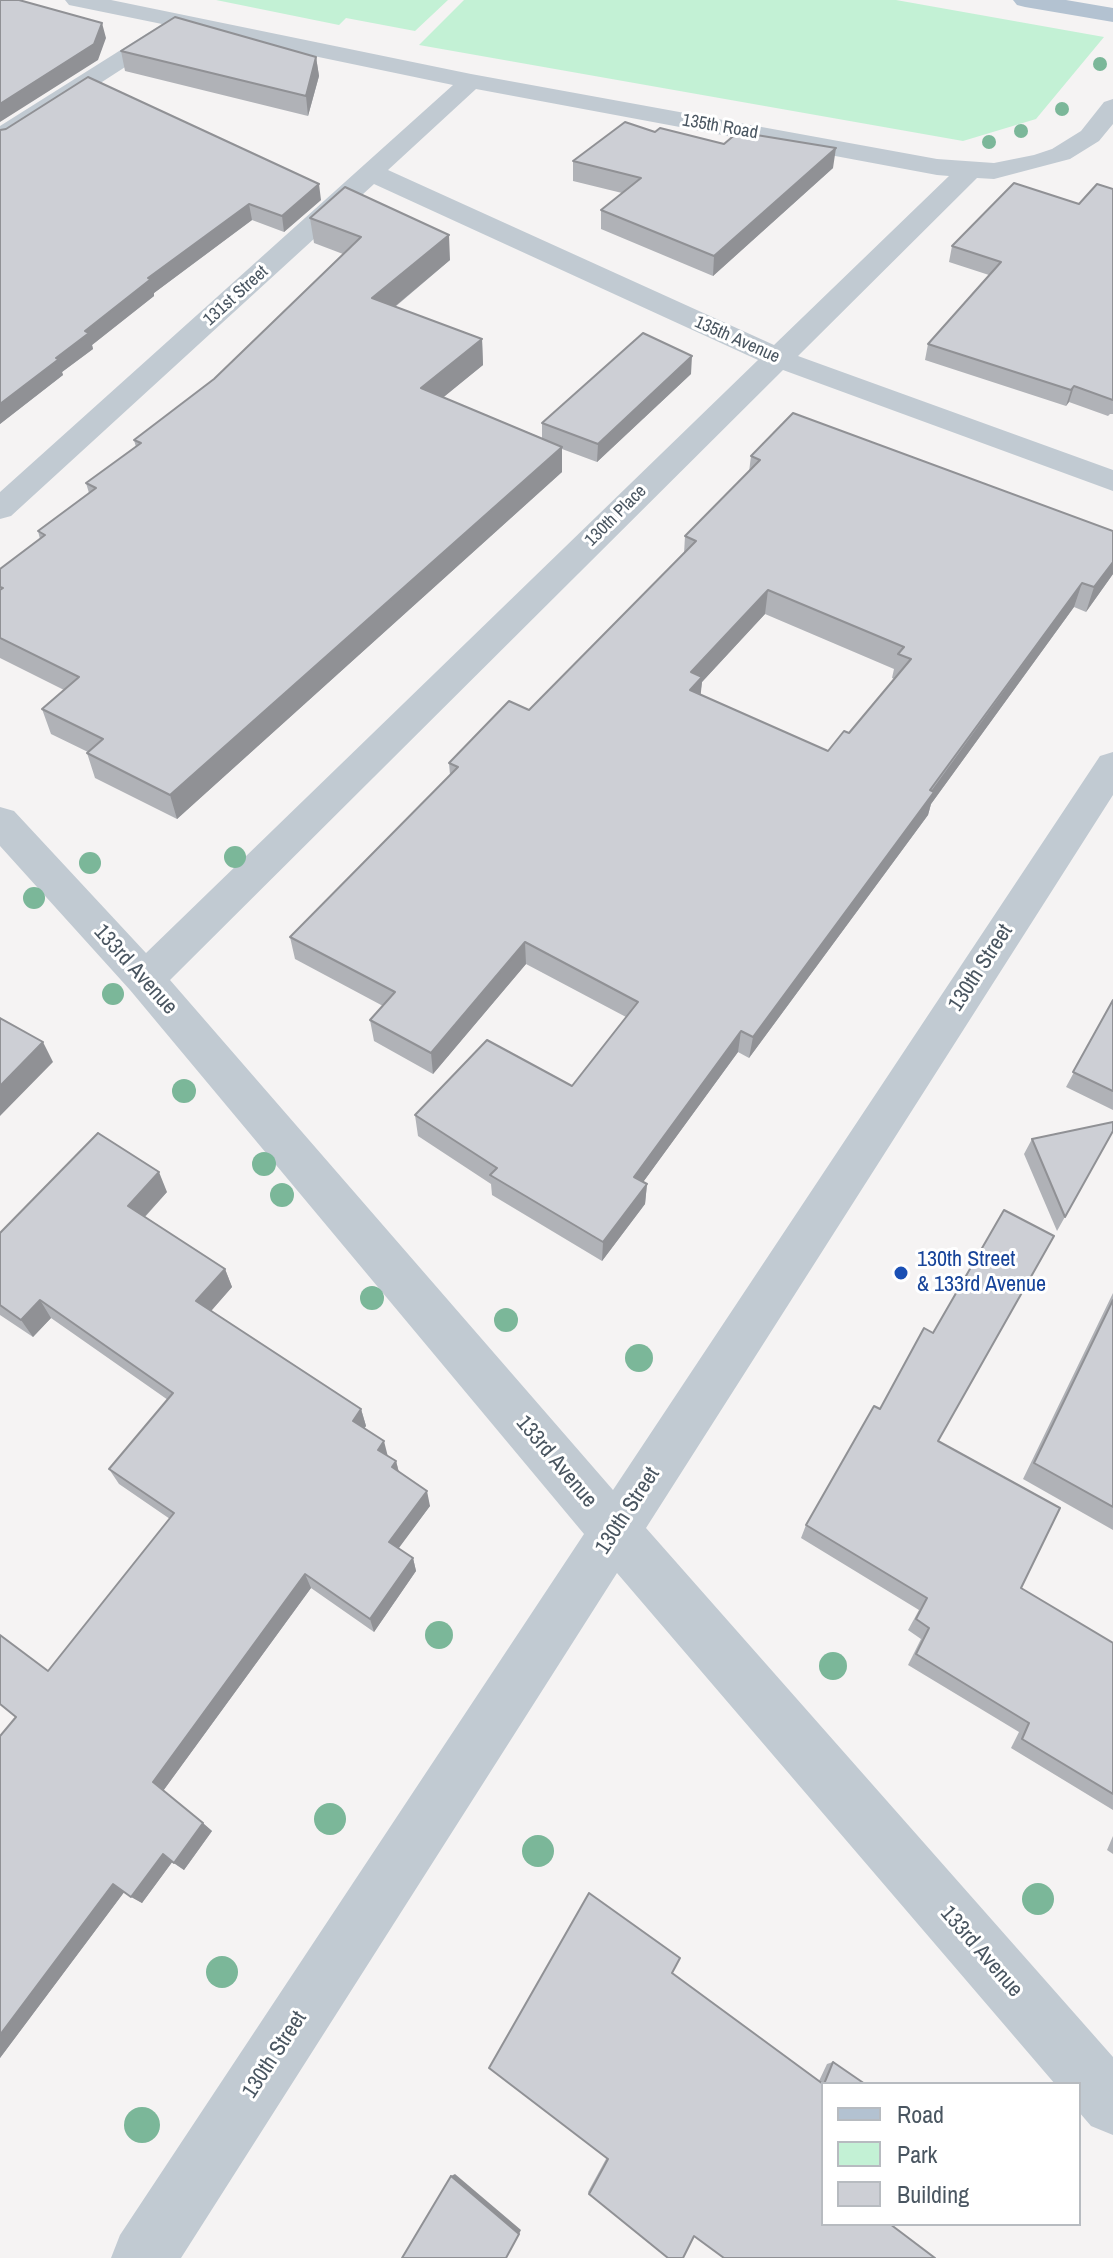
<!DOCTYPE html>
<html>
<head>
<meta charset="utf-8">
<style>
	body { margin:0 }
	#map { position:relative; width:1113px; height:2258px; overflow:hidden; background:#f5f3f3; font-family:"Archivo Narrow",sans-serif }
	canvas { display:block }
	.legend { position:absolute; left:821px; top:2082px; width:260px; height:144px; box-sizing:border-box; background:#fff; border:2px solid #b7bbc0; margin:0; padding:10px 14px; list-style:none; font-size:24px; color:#4a5661 }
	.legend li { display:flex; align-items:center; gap:16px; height:40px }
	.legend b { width:40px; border:2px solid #b7bbc0 }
</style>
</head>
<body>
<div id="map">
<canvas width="1113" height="2258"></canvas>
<ul class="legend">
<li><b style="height:10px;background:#b3c2d1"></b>Road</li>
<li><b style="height:22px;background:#c3f1d5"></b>Park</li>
<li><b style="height:22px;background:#cdcfd5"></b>Building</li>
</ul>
</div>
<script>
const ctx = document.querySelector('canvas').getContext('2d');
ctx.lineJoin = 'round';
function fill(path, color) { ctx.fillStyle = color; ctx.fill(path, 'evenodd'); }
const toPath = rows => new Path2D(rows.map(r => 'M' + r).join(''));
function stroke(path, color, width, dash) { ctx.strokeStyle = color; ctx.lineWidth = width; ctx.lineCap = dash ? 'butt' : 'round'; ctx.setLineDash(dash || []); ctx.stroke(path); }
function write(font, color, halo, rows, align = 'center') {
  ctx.font = font + ' "Archivo Narrow",sans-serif'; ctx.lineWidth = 6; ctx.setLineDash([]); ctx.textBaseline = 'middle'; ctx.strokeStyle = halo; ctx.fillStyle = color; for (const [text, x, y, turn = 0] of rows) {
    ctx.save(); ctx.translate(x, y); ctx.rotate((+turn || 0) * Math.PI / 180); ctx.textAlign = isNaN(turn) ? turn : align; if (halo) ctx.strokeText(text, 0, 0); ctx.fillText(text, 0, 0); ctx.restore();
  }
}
fill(toPath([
	[216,0,448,0,415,31,346,18,339,25],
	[464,0,896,0,1104,37,1036,119,963,141,419,45]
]), '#c3f1d5');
fill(toPath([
	[65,0,111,0,471,74,937,159,994,163,1034,155,1052,149,1081,131,1104,102,1113,99,1113,124,1099,141,1070,159,994,179,977,178,798,356,1113,470,1113,491,783,370,170,980,613,1490,1100,756,1113,752,1113,795,646,1528,1113,2057,1113,2135,1091,2126,1079,2112,1079,2084,1055,2084,617,1573,181,2258,111,2258,120,2235,584,1534,130,990,0,846,0,807,14,811,146,953,758,360,374,184,11,516,0,519,0,492,453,85,184,29,9,142,0,145,0,126,162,24,69,5,65,0],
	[476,89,937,175,949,176,774,345,388,170,476,89]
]), '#c1cad2');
fill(toPath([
	[1013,0,1066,0,1113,8,1113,22,1025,7,1017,5,1013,0]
]), '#b3c2d1');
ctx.fillStyle = '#7bb799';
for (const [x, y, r] of [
	[1100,64,7],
	[1062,109,7],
	[1021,131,7],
	[989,142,7],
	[235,857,11],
	[90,863,11],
	[34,898,11],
	[113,994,11],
	[184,1091,12],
	[264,1164,12],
	[282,1195,12],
	[372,1298,12],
	[506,1320,12],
	[639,1358,14],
	[439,1635,14],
	[833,1666,14],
	[330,1819,16],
	[538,1851,16],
	[1038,1899,16],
	[222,1972,16],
	[142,2125,18]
]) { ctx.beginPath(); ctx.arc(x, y, r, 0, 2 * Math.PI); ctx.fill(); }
fill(toPath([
	[121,51,316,57,319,76,308,116,125,71],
	[0,130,321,200,284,232,252,220,154,293,154,296,92,345,93,349,62,372,63,375,0,424],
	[655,132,724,144,833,168,713,276,601,229,601,210,622,193,573,181,573,161],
	[1113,189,1113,414,1110,414,1108,416,1069,402,1066,406,925,360,928,344,989,275,949,262,952,246,1079,204],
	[310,218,450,260,395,307,482,339,483,365,443,397,542,438,542,423,691,374,597,462,562,449,562,472,177,819,95,778,87,753,88,752,51,734,42,709,64,690,0,658,0,569,40,539,38,531,89,493,86,483,136,447,134,440,214,379,343,254,314,243],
	[751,456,1113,531,1113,574,1086,612,1074,607,931,804,928,815,749,1058,738,1052,643,1182,647,1184,645,1204,602,1261,492,1195,491,1184,418,1136,415,1115,572,1086,626,1017,526,964,433,1074,374,1041,370,1020,383,1006,295,959,290,937,450,775,449,763,529,710,684,554,685,536,749,472],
	[765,614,894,669,892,678,895,679,849,733,828,751,700,695,702,682],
	[1113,1000,1113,1110,1066,1087],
	[1113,1131,1057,1231,1024,1154,1032,1139],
	[167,1192,145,1217,225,1269,232,1287,211,1311,361,1409,366,1426,364,1428,388,1456,396,1461,399,1472,430,1506,398,1548,413,1558,416,1571,374,1632,311,1588,163,1791,212,1831,184,1870,172,1862,142,1903,124,1892,0,2058,16,1717,48,1671,170,1519,119,1484,109,1469,168,1400,51,1318,33,1337,0,1315,0,1233],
	[1113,1293,1113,1530,1023,1479],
	[933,1333,938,1441,1021,1588,1113,1643,1113,1810,1011,1748,1019,1732,908,1665,921,1639,908,1630,919,1610,801,1538,806,1525,880,1409],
	[1113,1836,1113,1854,1107,1850],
	[672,1973,819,2081,827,2064,833,2062,865,2084,694,2236,589,2194,588,2192,606,2159]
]), '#b0b2b7');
fill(toPath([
	[102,23,106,38,98,60,0,122,0,104],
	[316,57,319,76,308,116,306,96],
	[836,148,833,168,713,276,714,256],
	[319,184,321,200,284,232,282,216],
	[249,204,252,220,154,293,154,296,92,345,93,349,62,372,63,375,0,424,0,404,148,278],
	[449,235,450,260,375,323,372,298],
	[482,339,483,365,423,414,421,388],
	[692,356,691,374,597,462,598,444],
	[1074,386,1069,402,1066,406,1071,390],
	[562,447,562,472,177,819,170,795],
	[1113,562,1113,574,1086,612,1094,587],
	[1082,583,1074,607,931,804,928,815,749,1058,753,1037],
	[768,590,765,614,702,682,700,701,688,714,691,672],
	[525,942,526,964,433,1074,431,1053],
	[741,1031,738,1052,633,1196,634,1177],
	[43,1042,53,1062,0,1116,0,1086],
	[159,1172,167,1192,137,1225,128,1206],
	[647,1184,645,1204,602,1261,603,1242],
	[225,1269,232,1287,204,1319,196,1301],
	[40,1300,51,1318,33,1337,21,1320],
	[361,1409,366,1426,358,1437,353,1421],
	[384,1441,388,1457,378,1450],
	[396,1461,400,1477,392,1467],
	[427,1491,430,1506,393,1556,389,1542],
	[413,1558,416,1571,374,1632,370,1619],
	[305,1574,311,1588,163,1791,153,1782],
	[203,1823,212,1831,184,1870,174,1863],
	[163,1854,173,1861,142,1903,131,1897],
	[113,1884,125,1891,0,2058,0,2035],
	[455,2174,521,2230,519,2234,451,2176]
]), '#909195');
const building = toPath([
	[0,0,19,0,102,23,94,44,0,104,0,0],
	[175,17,316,57,306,96,121,51,175,17],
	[88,77,319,184,282,216,249,204,148,278,151,279,85,331,89,333,56,358,59,359,0,404,0,130,6,129,88,77],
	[625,122,655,132,660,128,724,144,738,132,836,148,714,256,601,210,641,178,573,161,625,122],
	[1014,183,1079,204,1097,184,1113,189,1113,400,1074,386,1071,390,928,344,1001,262,952,246,1014,183],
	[345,187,449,235,372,298,482,339,421,388,562,447,170,795,87,753,103,739,42,709,79,677,0,638,0,590,3,588,0,587,0,569,45,535,38,531,96,488,86,483,141,443,134,440,214,379,361,237,310,218,345,187],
	[643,333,692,356,598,444,542,423,643,333],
	[793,413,1113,531,1113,562,1094,587,1082,583,930,790,934,792,753,1037,741,1031,634,1177,647,1184,603,1242,490,1175,497,1168,415,1115,487,1040,572,1086,638,1002,525,942,431,1053,370,1020,395,992,290,937,458,767,449,763,509,701,529,710,696,541,685,536,760,460,751,456,793,413],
	[768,590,904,647,898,654,911,659,849,733,844,731,828,751,690,690,702,677,691,672,768,590],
	[1113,1000,1113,1091,1073,1072,1113,1000],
	[0,1018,43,1042,0,1086,0,1018],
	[1113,1122,1113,1131,1065,1217,1032,1139,1113,1122],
	[98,1133,159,1172,128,1206,225,1269,196,1301,361,1409,353,1421,384,1441,378,1450,396,1461,392,1467,427,1491,389,1542,413,1558,370,1619,305,1574,153,1782,203,1823,174,1863,163,1854,131,1897,113,1884,0,2035,0,1736,16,1717,0,1704,0,1635,48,1671,174,1513,109,1469,173,1393,40,1300,21,1320,0,1305,0,1233,98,1133],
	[1004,1210,1054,1236,938,1441,1060,1508,1021,1588,1113,1643,1113,1794,1022,1739,1029,1723,916,1654,929,1628,916,1619,927,1598,806,1525,874,1406,880,1409,924,1328,933,1333,1004,1210],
	[1113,1300,1113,1507,1034,1463,1113,1300],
	[589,1893,680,1958,672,1973,823,2084,823,2224,890,2224,935,2258,724,2258,694,2236,683,2258,668,2258,589,2194,608,2159,489,2068,589,1893],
	[833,2062,865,2084,824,2084,833,2062],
	[451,2176,519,2234,506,2258,402,2258,451,2176]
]);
fill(building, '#cdcfd5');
stroke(building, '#909195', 2);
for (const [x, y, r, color] of [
	[901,1273,8,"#1a4fb4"]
]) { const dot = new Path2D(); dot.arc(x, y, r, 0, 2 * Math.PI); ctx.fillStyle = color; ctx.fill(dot); stroke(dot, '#fff', 3); }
write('18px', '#4a5661', '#fff', [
	["135th Road",720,127,10],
	["131st Street",236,296,-42],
	["135th Avenue",737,340,24],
	["130th Place",616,516,-45]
]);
write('22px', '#4a5661', '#fff', [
	["130th Street",981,968,-57],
	["133rd Avenue",135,970,48],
	["133rd Avenue",556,1462,50],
	["130th Street",628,1511,-57],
	["133rd Avenue",981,1952,49],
	["130th Street",275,2055,-57]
]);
write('22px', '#164399', '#fff', [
	["130th Street",917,1260],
	["& 133rd Avenue",917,1285]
], 'left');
</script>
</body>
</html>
